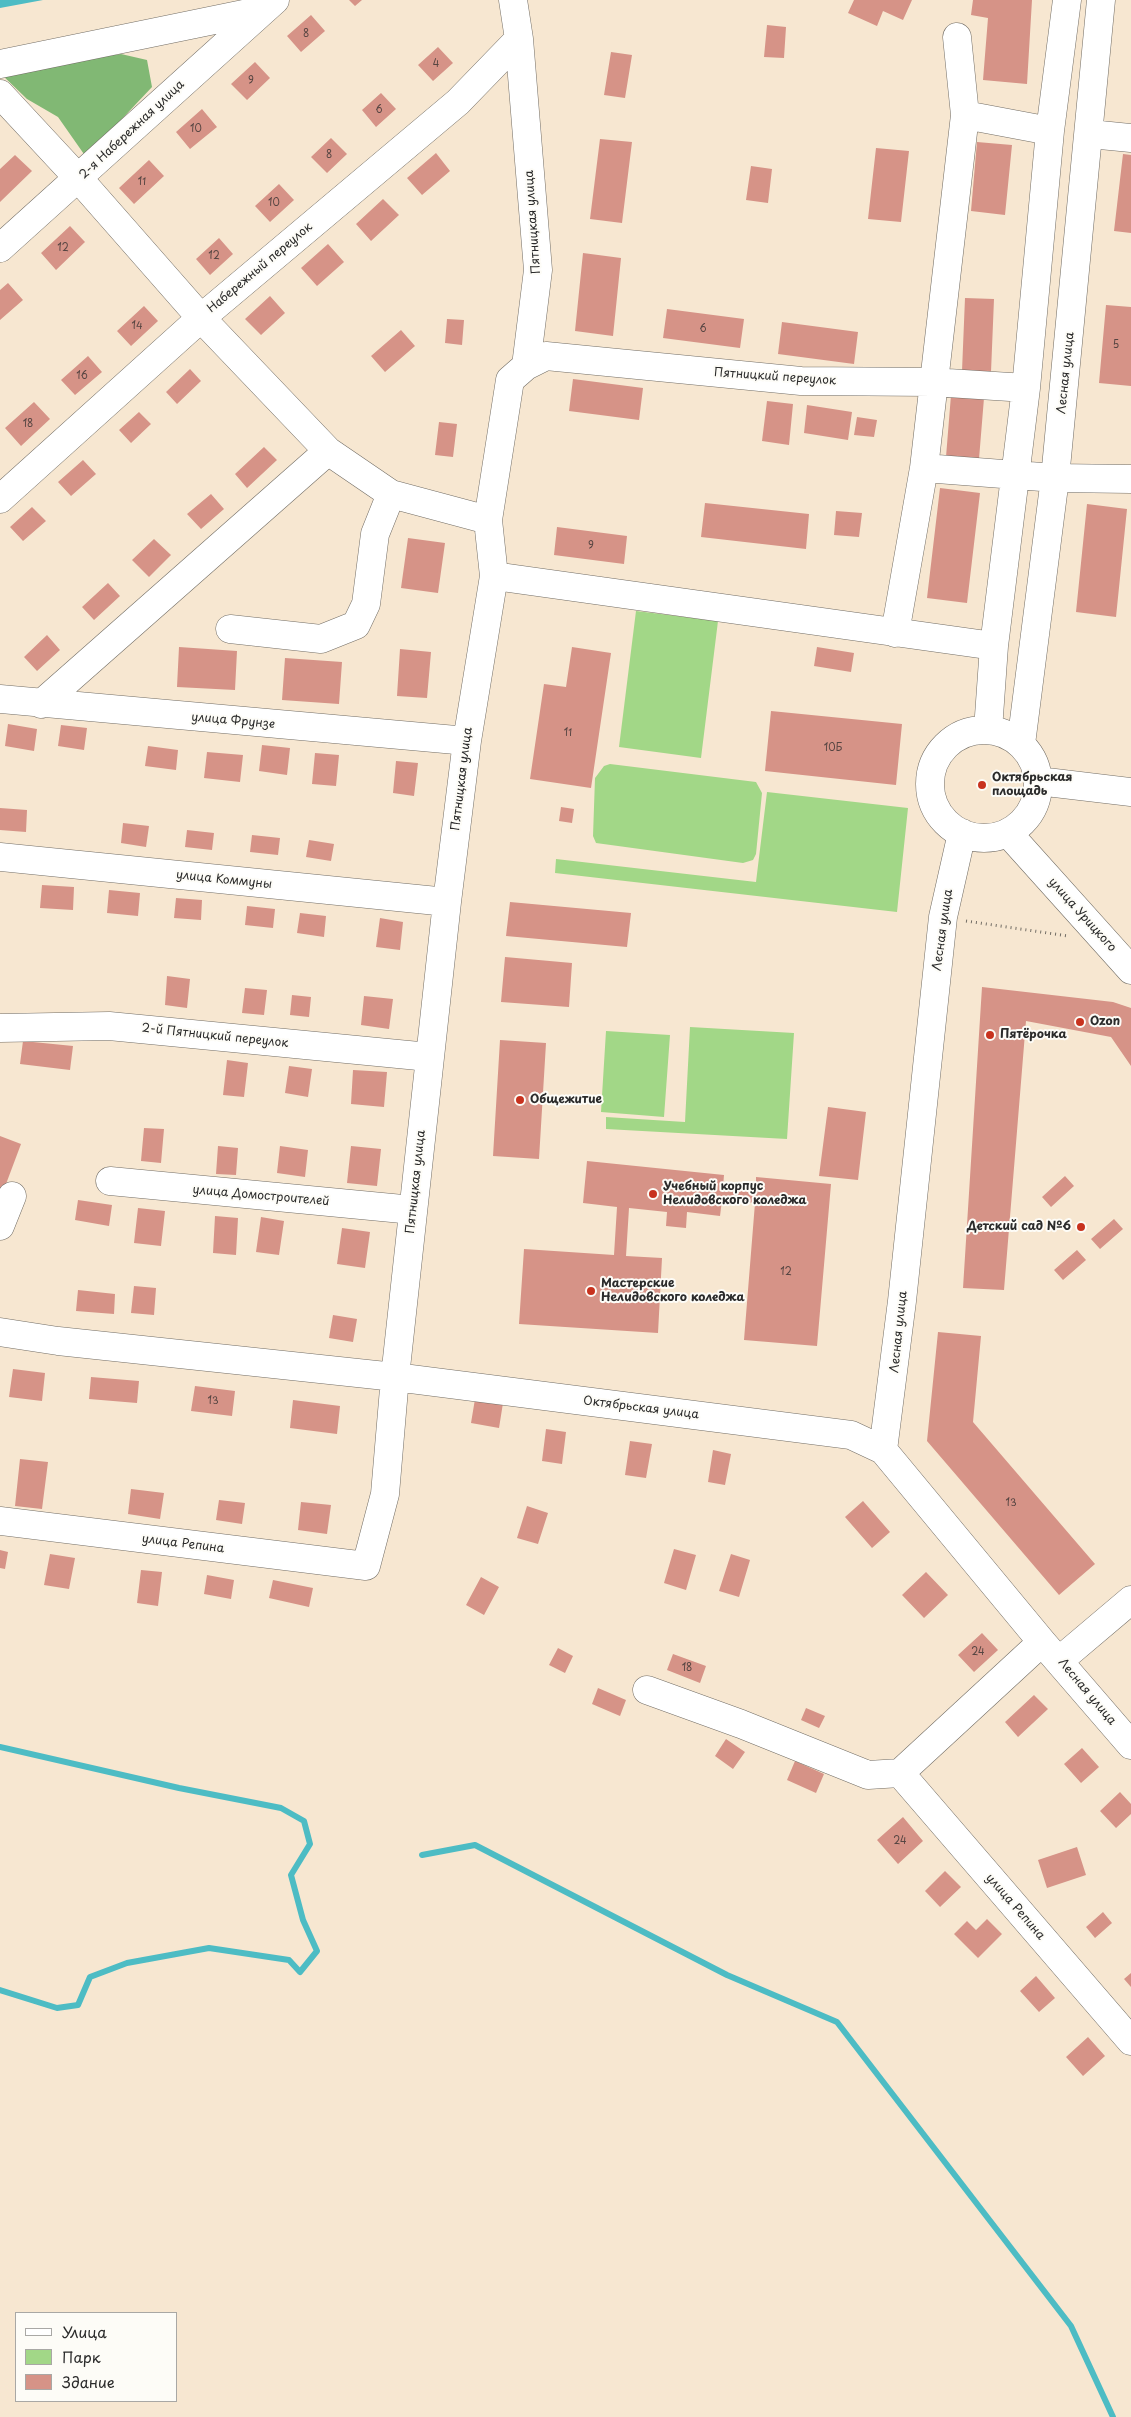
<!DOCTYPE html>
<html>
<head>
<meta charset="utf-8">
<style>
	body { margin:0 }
	#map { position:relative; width:1131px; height:2417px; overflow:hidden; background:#f7e7d1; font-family:"Playpen Sans",sans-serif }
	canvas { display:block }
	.legend { position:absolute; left:15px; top:2312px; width:162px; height:90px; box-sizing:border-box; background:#fdfcf7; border:1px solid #a9a8a5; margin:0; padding:6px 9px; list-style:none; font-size:15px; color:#2b2b2b }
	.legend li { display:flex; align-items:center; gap:10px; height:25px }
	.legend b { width:25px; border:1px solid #a9a8a5 }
</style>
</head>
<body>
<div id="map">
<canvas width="1131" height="2417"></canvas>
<ul class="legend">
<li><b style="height:6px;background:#fff"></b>Улица</li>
<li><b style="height:14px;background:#a2d787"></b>Парк</li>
<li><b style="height:14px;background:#d69387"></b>Здание</li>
</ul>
</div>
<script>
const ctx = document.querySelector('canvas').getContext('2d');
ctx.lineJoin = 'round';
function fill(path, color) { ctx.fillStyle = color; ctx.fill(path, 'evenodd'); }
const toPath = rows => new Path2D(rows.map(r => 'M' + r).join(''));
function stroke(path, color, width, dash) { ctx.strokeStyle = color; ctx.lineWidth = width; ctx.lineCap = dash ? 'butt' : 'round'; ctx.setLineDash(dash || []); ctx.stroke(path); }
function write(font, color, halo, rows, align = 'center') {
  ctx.font = font + ' "Playpen Sans",sans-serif'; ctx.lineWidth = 4; ctx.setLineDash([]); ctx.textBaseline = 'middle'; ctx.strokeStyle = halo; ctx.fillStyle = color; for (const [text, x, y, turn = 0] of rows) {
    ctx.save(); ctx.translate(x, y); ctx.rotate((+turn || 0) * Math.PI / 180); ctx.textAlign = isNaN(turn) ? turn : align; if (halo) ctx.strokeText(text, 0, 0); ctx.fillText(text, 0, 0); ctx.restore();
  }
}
fill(toPath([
	[636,611,718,621,701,758,619,747],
	[610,764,756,782,762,793,756,854,753,860,743,863,596,843,593,836,595,778,604,766],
	[767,792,908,808,897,912,555,873,556,859,756,882],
	[690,1027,794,1033,787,1139,606,1129,606,1117,685,1122],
	[606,1031,670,1035,664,1117,601,1112]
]), '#a2d787');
fill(toPath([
	[121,54,147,60,152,87,86,157,58,117,27,99,0,73,0,70]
]), '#81b874');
fill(toPath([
	[0,0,43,0,0,8]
]), '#4dbcc4');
stroke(toPath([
	[0,1747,179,1788,281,1808,304,1821,310,1844,291,1875,303,1920,317,1951,300,1972,289,1960,209,1948,127,1963,90,1977,78,2005,57,2008,0,1990],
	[422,1855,475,1845,727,1975,837,2022,1071,2326,1113,2417]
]), '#4dbcc4', 6);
fill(toPath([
	[349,0,362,0,355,6],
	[854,0,912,0,903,20,883,11,877,26,848,13],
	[973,0,1032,0,1027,84,983,80,988,18,971,15],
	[311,15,325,31,301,52,287,36],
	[767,25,786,27,784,58,764,57],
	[438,47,453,63,433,81,418,65],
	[611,52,632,55,625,98,604,95],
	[255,62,270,78,247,100,231,84],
	[381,93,396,109,376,127,362,110],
	[202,109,217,127,190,149,176,132],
	[331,138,347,154,327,173,311,157],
	[600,139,632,142,622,223,590,219],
	[977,142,1012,145,1005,215,971,211],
	[876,148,909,151,901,222,868,219],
	[436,153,450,171,422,195,407,178],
	[1123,154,1131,155,1131,233,1114,231],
	[15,155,32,171,0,202,0,169],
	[149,160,164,176,134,204,119,188],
	[751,166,772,169,768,203,746,200],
	[279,184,294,200,270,222,255,206],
	[383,199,399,215,371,241,356,224],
	[70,226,85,242,56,270,41,253],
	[219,238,233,254,210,275,196,259],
	[328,244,344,262,317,286,301,268],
	[583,253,621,258,613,336,575,331],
	[8,283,23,300,0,320,0,290],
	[270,296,285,313,261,335,245,319],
	[965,298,994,299,991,372,962,371],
	[1106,305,1131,307,1131,386,1099,383],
	[144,306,158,321,131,346,117,331],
	[667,309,744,319,740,348,663,338],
	[447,319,464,320,462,345,445,343],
	[782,322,858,332,854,364,778,354],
	[401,330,415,346,385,372,371,356],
	[88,356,102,372,75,395,61,380],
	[190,369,201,381,177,404,166,392],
	[573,379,643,388,639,420,569,411],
	[951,395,984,398,979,459,946,457],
	[767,401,793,404,789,445,762,441],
	[34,402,50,419,21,446,5,428],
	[807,405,852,412,848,440,804,433],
	[139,412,151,424,131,443,119,430],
	[857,417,877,420,874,437,854,435],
	[439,422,457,424,453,457,435,455],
	[264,447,277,460,247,488,235,474],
	[83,460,96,474,71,496,58,482],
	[940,488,980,493,967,603,927,598],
	[211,494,224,509,201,529,187,514],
	[705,503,809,514,806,549,701,537],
	[1087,504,1127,509,1116,617,1076,612],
	[32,507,46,521,23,541,10,527],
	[836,511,862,513,859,537,834,535],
	[557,527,627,536,624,564,554,555],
	[408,538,445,543,438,593,401,588],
	[154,539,171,555,149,577,132,560],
	[108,583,120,596,94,620,82,607],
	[47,635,60,650,37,671,24,657],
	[179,647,237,651,235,690,177,687],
	[572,647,611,653,591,788,530,779,544,684,566,687],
	[817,647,854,653,851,672,814,666],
	[400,649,431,652,427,698,397,696],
	[285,658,342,662,339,704,282,700],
	[771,711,902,724,896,785,765,771],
	[8,724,37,729,34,751,5,746],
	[61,725,87,728,84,750,58,746],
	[262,745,290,748,287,775,259,771],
	[148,746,178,750,176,770,145,766],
	[207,752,243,755,240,782,204,778],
	[315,753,339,755,336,786,312,784],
	[396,761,418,763,414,796,393,793],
	[561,807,574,809,572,823,559,821],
	[0,808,27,810,26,832,0,830],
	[123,823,149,826,146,847,121,843],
	[187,830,214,833,212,850,185,847],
	[252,835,280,838,278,855,250,852],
	[309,840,334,844,331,861,306,857],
	[42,885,74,887,73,910,40,908],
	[109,890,140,893,138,916,107,913],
	[176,898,202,900,201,920,174,918],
	[510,902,631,913,627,947,506,936],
	[247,906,275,909,273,928,245,925],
	[300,913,326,916,324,937,297,933],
	[380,918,403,922,400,950,376,947],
	[505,957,572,963,569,1007,501,1002],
	[167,976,190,979,187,1008,165,1005],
	[982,987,1113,1002,1131,1008,1131,1066,1111,1037,1026,1021,1004,1290,963,1288],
	[245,988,267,990,264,1015,242,1013],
	[292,995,311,997,309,1017,290,1015],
	[364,996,393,999,389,1029,361,1025],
	[500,1040,546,1043,539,1159,493,1156],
	[23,1041,73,1046,70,1070,20,1064],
	[227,1060,248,1063,244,1097,223,1095],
	[289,1066,312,1069,308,1097,285,1093],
	[353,1070,387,1072,384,1107,351,1104],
	[828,1107,866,1112,858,1180,819,1176],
	[144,1128,164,1129,161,1163,141,1161],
	[0,1136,21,1144,0,1200],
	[218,1146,238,1148,236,1175,216,1174],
	[280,1146,308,1150,305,1177,277,1173],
	[351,1146,381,1149,377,1186,347,1183],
	[587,1161,724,1175,723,1187,756,1190,756,1177,831,1184,817,1346,744,1340,755,1203,722,1200,720,1216,687,1212,686,1228,666,1226,667,1212,629,1208,626,1256,662,1258,658,1333,519,1324,524,1249,614,1255,617,1207,583,1203],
	[1065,1176,1074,1186,1051,1207,1042,1197],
	[78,1200,112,1205,109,1226,75,1220],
	[138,1208,165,1211,161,1246,134,1243],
	[215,1216,238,1218,236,1255,213,1253],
	[261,1217,284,1221,279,1255,256,1252],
	[1114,1219,1123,1229,1100,1249,1091,1239],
	[342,1228,370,1232,365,1268,337,1264],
	[1077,1250,1086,1260,1063,1280,1054,1270],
	[134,1286,156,1288,154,1315,131,1313],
	[78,1290,115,1294,114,1314,76,1311],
	[333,1315,357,1319,353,1342,329,1338],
	[938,1332,981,1336,973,1422,1095,1564,1059,1595,927,1441],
	[13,1369,45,1373,42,1401,9,1397],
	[91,1377,139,1381,137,1403,89,1399],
	[195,1386,235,1391,232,1416,191,1411],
	[475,1399,503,1403,499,1428,471,1423],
	[293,1400,340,1406,337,1434,290,1428],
	[546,1429,566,1432,562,1464,542,1461],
	[630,1441,652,1444,646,1478,625,1475],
	[713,1450,731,1454,725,1485,708,1482],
	[20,1459,48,1462,42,1509,15,1506],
	[131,1489,164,1493,160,1519,128,1514],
	[219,1500,245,1503,242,1524,216,1520],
	[863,1501,890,1532,872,1548,845,1517],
	[301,1502,331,1505,327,1534,298,1530],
	[527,1506,548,1513,538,1544,517,1538],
	[674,1549,696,1555,686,1590,664,1583],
	[0,1550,8,1552,5,1569,0,1568],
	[50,1554,75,1558,69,1589,44,1585],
	[731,1554,750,1560,739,1597,719,1591],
	[141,1570,162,1572,158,1606,137,1603],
	[926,1572,948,1595,924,1618,902,1595],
	[207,1575,234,1580,231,1599,204,1594],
	[481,1577,499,1587,484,1615,466,1605],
	[273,1580,313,1588,309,1607,269,1598],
	[982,1633,998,1650,974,1672,958,1655],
	[558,1648,573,1656,565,1673,549,1665],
	[673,1654,706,1666,700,1683,667,1670],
	[598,1688,626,1700,620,1716,592,1704],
	[1034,1695,1048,1709,1018,1737,1005,1722],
	[806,1708,825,1716,819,1728,801,1720],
	[726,1739,745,1752,733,1769,715,1756],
	[1082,1748,1099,1767,1081,1783,1064,1764],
	[795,1761,824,1774,816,1793,787,1780],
	[1120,1792,1131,1804,1131,1814,1116,1828,1100,1811],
	[903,1817,923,1841,898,1864,877,1840],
	[1077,1847,1086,1875,1047,1888,1038,1860],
	[945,1871,961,1887,940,1907,925,1891],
	[1103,1912,1112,1923,1095,1938,1086,1927],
	[987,1919,1002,1934,978,1958,954,1934,967,1921,976,1930],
	[1131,1973,1131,1987,1124,1979],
	[1036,1976,1055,1998,1039,2012,1020,1991],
	[1088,2037,1105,2056,1083,2076,1066,2057]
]), '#d69387');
const minor = toPath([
	[0,64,263,10],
	[0,94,79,179,201,318,328,451,391,494,488,520],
	[965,115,1050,131],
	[1090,134,1131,138],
	[0,248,275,0],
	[526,366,546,356,801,381,932,382,1026,388],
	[924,468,1055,478,1131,479],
	[0,499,201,318,458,102,519,39],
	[494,576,994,646],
	[230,629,321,639,356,625,366,604,375,534,391,494],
	[895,633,924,468,965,115,957,37],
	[0,699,467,741],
	[41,704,328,451],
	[988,730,994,646,1026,388,1050,131,1067,0],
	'930 784a54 54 0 1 1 108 0a54 54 0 1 1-108 0Z',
	[1021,744,1055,478,1101,0],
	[1038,781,1131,792],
	[1008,833,1131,970],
	[0,857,447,902],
	[0,1028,109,1026,429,1057],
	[110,1181,413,1210],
	[0,1226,12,1196],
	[0,1332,58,1341,395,1377,851,1435,883,1450,1042,1642,1131,1745],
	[883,1450,902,1301,943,917,962,833],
	[0,1521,366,1566,385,1494,395,1377,447,902,467,741,494,576,488,520,510,380,526,366,538,270,519,39,513,0],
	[1042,1642,900,1773,1131,2041],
	[1060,1660,1131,1600],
	[647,1690,741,1724,868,1775,900,1773]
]);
stroke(minor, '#726d65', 29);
stroke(toPath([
	[966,921,1068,936]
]), '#726d65', 3, [1, 4]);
stroke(minor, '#fff', 28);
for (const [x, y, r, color] of [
	[982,785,5,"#c8321e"],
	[1080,1022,5,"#c8321e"],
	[990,1035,5,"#c8321e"],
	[520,1100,5,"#c8321e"],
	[653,1194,5,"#c8321e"],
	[1081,1227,5,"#c8321e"],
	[591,1291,5,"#c8321e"]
]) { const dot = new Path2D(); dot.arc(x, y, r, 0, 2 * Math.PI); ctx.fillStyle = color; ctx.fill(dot); stroke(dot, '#fdfcf7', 2); }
write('10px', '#564542', null, [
	["8",306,34],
	["4",436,64],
	["9",251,81],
	["6",379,110],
	["10",196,129],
	["8",329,155],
	["11",142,182],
	["10",274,203],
	["12",63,248],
	["12",214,256],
	["14",137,326],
	["6",703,329],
	["5",1116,345],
	["16",82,376],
	["18",28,424],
	["9",591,546],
	["11",568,733],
	["10Б",833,748],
	["12",786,1272],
	["13",213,1401],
	["13",1011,1503],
	["24",978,1652],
	["18",687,1668],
	["24",900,1841]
]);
write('12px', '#2b2b2b', '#fdfcf7', [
	["2-я Набережная улица",132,130,-43],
	["Пятницкая улица",533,222,-94],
	["Набережный переулок",260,268,-40],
	["Лесная улица",1066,373,-84],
	["Пятницкий переулок",775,377,4],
	["улица Фрунзе",233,721,5],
	["Пятницкая улица",462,779,-83],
	["улица Коммуны",224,880,6],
	["улица Урицкого",1082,915,48],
	["Лесная улица",943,930,-82],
	["2-й Пятницкий переулок",215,1036,6],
	["Пятницкая улица",416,1182,-84],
	["улица Домостроителей",261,1196,5],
	["Лесная улица",899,1332,-84],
	["Октябрьская улица",641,1408,7],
	["улица Репина",183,1544,7],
	["Лесная улица",1087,1692,50],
	["улица Репина",1015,1907,49]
]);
write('bold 12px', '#2b2b2b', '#fdfcf7', [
	["Октябрьская",992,778],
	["площадь",992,792],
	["Ozon",1090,1022],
	["Пятёрочка",1000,1035],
	["Общежитие",530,1100],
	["Учебный корпус",663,1187],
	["Нелидовского коледжа",663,1201],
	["Детский сад №6",1071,1227,"right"],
	["Мастерские",601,1284],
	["Нелидовского коледжа",601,1298]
], 'left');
</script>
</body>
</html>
